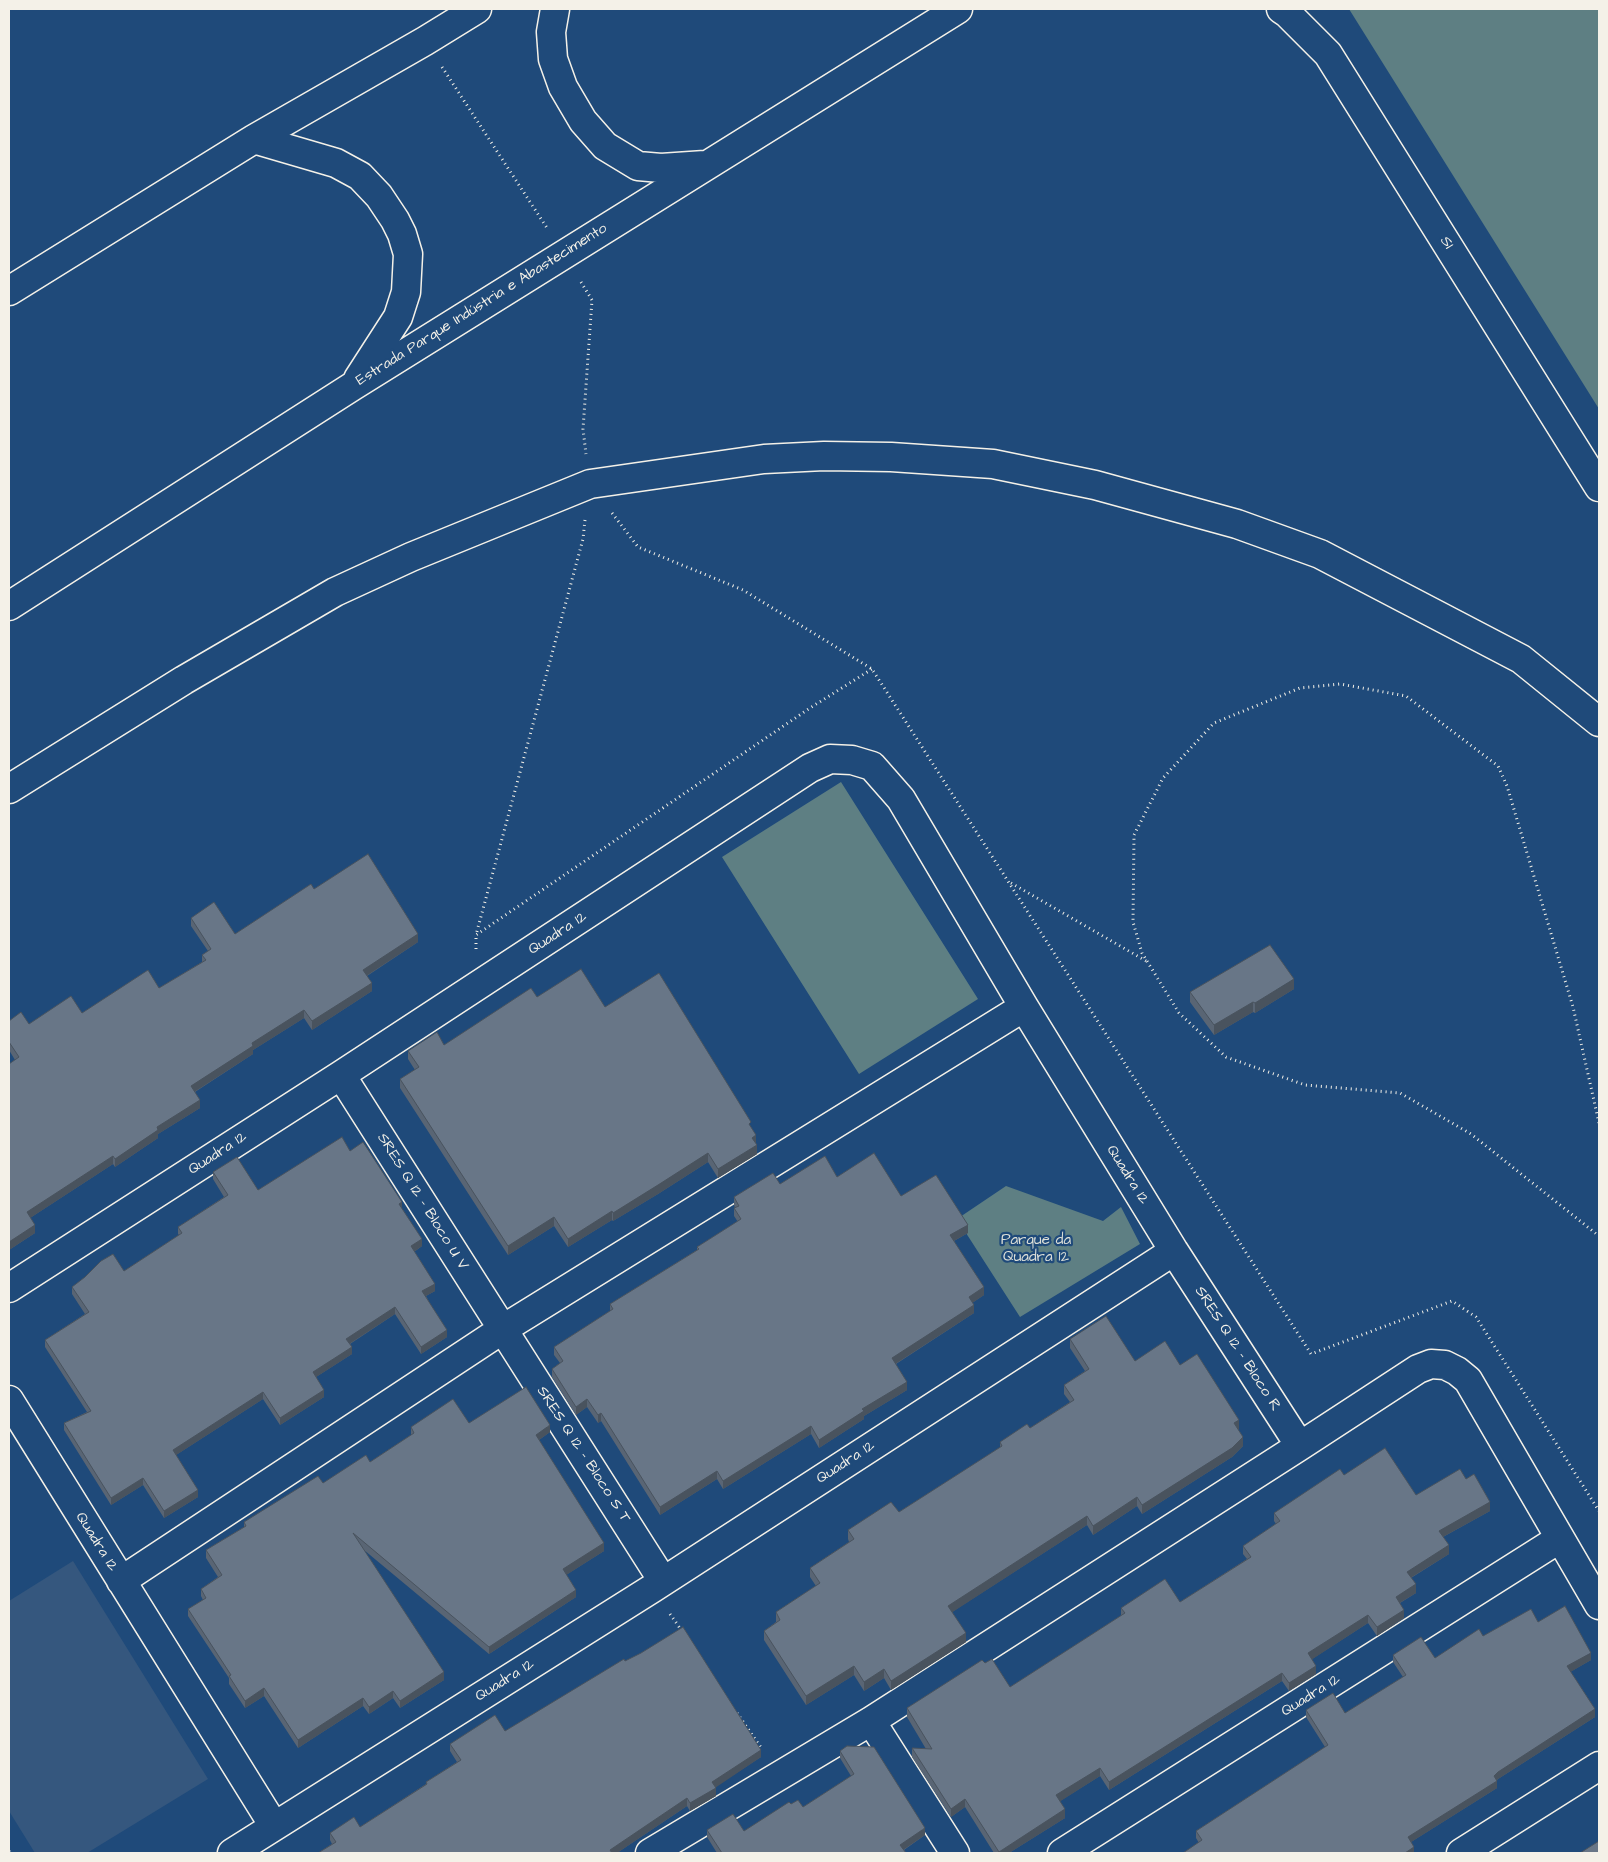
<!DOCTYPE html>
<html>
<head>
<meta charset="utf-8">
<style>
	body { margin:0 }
	#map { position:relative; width:1608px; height:1862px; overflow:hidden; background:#1f4a7a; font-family:"Architects Daughter",sans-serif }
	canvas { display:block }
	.frame { position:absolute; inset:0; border:10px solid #f4f1e8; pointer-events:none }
</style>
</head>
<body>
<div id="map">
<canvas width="1608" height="1862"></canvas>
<div class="frame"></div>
</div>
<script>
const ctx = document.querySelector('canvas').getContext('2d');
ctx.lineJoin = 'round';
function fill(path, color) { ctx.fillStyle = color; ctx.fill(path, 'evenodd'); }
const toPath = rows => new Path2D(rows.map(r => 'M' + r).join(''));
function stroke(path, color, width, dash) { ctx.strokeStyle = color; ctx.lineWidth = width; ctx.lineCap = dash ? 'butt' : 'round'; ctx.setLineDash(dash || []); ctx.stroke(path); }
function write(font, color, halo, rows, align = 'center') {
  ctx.font = font + ' "Architects Daughter",sans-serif'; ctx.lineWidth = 4.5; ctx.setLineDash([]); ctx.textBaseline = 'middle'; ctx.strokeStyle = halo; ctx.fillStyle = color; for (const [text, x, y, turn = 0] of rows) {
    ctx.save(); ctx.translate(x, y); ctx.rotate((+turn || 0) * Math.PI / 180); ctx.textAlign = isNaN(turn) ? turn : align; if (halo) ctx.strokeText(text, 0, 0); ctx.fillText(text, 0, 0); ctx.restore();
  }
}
fill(toPath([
	[73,1561,208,1779,87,1853,35,1853,9,1811,9,1601]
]), '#35577e');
fill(toPath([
	[1349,9,1599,9,1599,409],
	[841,782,978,999,859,1074,722,857],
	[1006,1186,1103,1221,1121,1207,1140,1244,1020,1317,957,1219]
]), '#5e7f83');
const minor = toPath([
	[341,1075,663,1581],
	[9,1288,341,1075,810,768,830,759,852,760,872,766,901,799,1024,1007,1174,1251,1300,1446],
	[9,1400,274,1826],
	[121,1581,503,1329,1024,1007],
	[871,1721,955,1853],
	[232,1853,653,1588,1174,1251],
	[650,1853,871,1721,1300,1446,1418,1369,1431,1364,1445,1365,1457,1371,1468,1380,1599,1605],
	[1062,1853,1559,1539],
	[1461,1853,1599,1766]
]);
const highway = toPath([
	[555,9,551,32,553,59,563,87,583,121,605,146,638,166,661,168,705,165],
	[1281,9,1287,13,1328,54,1599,487],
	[254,139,336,163,360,176,379,196,395,220,402,234,408,254,406,292,398,317,358,379],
	[9,291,254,139,425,41,477,9],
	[9,606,353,386,958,9],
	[9,789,184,680,335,592,411,557,590,484,764,459,824,456,891,457,993,464,1095,485,1237,524,1320,554,1521,659,1599,722]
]);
stroke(minor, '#f4f1e8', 31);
stroke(highway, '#f4f1e8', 31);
stroke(toPath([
	[442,67,547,228],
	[581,282,592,300,583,429,586,454],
	[612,513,638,547,743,590,872,669,1311,1354,1452,1301,1476,1317,1599,1511],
	[585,520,583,539,476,935,810,708,872,669],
	[1011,883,1146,961],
	[476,949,476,935],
	[1599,1123,1573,1007,1507,786,1498,766,1406,696,1340,684,1300,688,1214,723,1163,778,1134,835,1133,922,1142,953,1179,1013,1226,1057,1305,1085,1400,1093,1471,1134,1599,1236],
	[670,1614,682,1631],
	[737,1713,762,1749],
	[9,1851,10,1853]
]), '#f4f1e8', 3, [1, 4]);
stroke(minor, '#1f4a7a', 28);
stroke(highway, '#1f4a7a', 28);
fill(toPath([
	[314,889,418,942,367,976,372,991,312,1030,304,1018,253,1050,253,1054,195,1092,200,1108,158,1134,158,1138,115,1167,113,1164,30,1218,35,1233,9,1250,9,1064,15,1060,9,1050,9,1021,29,1024,82,1013,159,988,202,962,202,955,208,951,191,926,191,918,235,934],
	[1294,989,1255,1013,1253,1012,1214,1035,1190,1002,1190,992],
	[537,997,605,1007,751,1128,756,1144,757,1154,718,1178,708,1162,658,1194,613,1221,612,1220,568,1247,554,1226,508,1255,400,1088,400,1079,415,1070,408,1059,408,1051,444,1045],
	[350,1151,402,1209,422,1246,414,1252,435,1291,426,1296,447,1337,421,1354,395,1314,350,1344,352,1354,316,1377,324,1397,280,1425,263,1399,176,1455,198,1497,164,1518,143,1485,111,1505,64,1430,64,1423,87,1412,45,1347,45,1340,85,1314,72,1294,72,1287,124,1271,179,1235,178,1234,178,1227,224,1197,213,1179,213,1172,258,1190],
	[837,1177,901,1196,968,1233,954,1241,984,1295,972,1303,974,1313,896,1364,907,1390,864,1416,864,1419,819,1448,811,1434,723,1489,717,1479,660,1515,601,1421,598,1423,587,1407,576,1415,552,1377,552,1369,560,1363,554,1355,554,1347,610,1311,610,1304,697,1250,697,1247,738,1222,734,1216,734,1208,735,1208,734,1205,734,1197,780,1184],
	[1070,1339,1135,1361,1180,1365,1239,1429,1238,1429,1243,1446,1232,1457,1142,1514,1137,1506,1093,1535,1087,1525,952,1612,966,1642,891,1690,884,1678,864,1691,854,1675,806,1705,764,1640,764,1631,776,1622,776,1612,816,1586,810,1577,810,1568,849,1542,848,1539,848,1530,899,1512,1000,1448,1000,1442,1030,1428,1070,1402,1064,1394,1064,1385,1085,1371,1070,1348],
	[469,1423,550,1432,539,1440,604,1551,566,1575,576,1597,489,1654,364,1550,444,1680,400,1708,393,1698,369,1714,363,1706,298,1748,264,1696,245,1708,229,1684,229,1678,188,1616,188,1609,203,1600,201,1596,201,1589,218,1577,206,1558,206,1550,244,1527,244,1522,323,1483,370,1462,411,1435,411,1427],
	[1344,1475,1416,1495,1466,1479,1490,1511,1443,1537,1449,1554,1411,1578,1416,1593,1400,1603,1404,1618,1377,1636,1368,1623,1312,1659,1316,1674,1289,1691,1282,1681,1109,1790,1100,1776,1060,1801,1065,1818,1009,1853,994,1853,965,1807,951,1817,912,1757,912,1748,926,1749,907,1717,907,1708,985,1663,1010,1687,1121,1616,1121,1608,1180,1602,1247,1559,1243,1554,1243,1546,1276,1524,1274,1521,1274,1513],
	[1538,1622,1591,1660,1570,1672,1595,1717,1498,1779,1497,1780,1497,1788,1411,1842,1414,1853,1199,1843,1196,1838,1196,1831,1325,1747,1306,1717,1306,1710,1345,1713,1403,1677,1393,1662,1393,1655,1435,1658,1483,1636],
	[625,1661,761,1757,715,1787,716,1796,690,1811,687,1806,617,1853,318,1853,332,1844,330,1840,330,1833,360,1827,426,1784,426,1782,457,1762,450,1751,450,1744,505,1731],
	[840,1751,925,1835,904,1850,906,1853,717,1853,707,1837,707,1830,744,1831,791,1804,803,1807,851,1776,840,1758]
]), '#596574');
fill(toPath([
	[418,934,418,942,363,978,363,970],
	[1294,979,1294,989,1255,1013,1255,1003],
	[372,983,372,991,312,1030,312,1021],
	[1253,1002,1253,1012,1214,1035,1214,1025],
	[304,1010,304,1018,253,1050,253,1054,191,1094,191,1086,252,1043],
	[200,1100,200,1108,158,1134,158,1138,115,1167,115,1159,157,1127],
	[756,1135,756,1144,752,1147,752,1138],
	[757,1145,757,1154,718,1178,718,1169],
	[708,1153,708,1162,658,1194,613,1221,613,1213],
	[113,1156,113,1164,27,1220,27,1212],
	[402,1202,402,1209,399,1204],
	[612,1211,612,1220,568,1247,568,1239],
	[554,1217,554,1226,508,1255,508,1246],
	[35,1225,35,1233,9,1250,9,1242],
	[968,1225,968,1233,950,1243,950,1235],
	[422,1239,422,1246,411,1254,411,1246],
	[435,1284,435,1291,422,1298,422,1291],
	[984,1287,984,1295,969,1305,969,1297],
	[974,1305,974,1313,892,1366,892,1358],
	[395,1307,395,1314,346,1346,346,1339],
	[447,1330,447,1337,421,1354,421,1347],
	[352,1347,352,1354,313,1379,313,1372],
	[907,1382,907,1390,864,1416,864,1419,819,1448,819,1440,862,1409],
	[324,1390,324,1397,280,1425,280,1418],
	[263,1392,263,1399,173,1457,173,1450],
	[587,1399,587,1407,576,1415,576,1407],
	[601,1413,601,1421,598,1423,598,1415],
	[1239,1420,1239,1429,1234,1432,1234,1423],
	[550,1425,550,1432,536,1442,536,1435],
	[811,1426,811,1434,723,1489,723,1481],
	[1243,1437,1243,1446,1232,1457,1142,1514,1142,1505],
	[717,1471,717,1479,660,1515,660,1507],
	[143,1478,143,1485,111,1505,111,1498],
	[198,1490,198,1497,164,1518,164,1511],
	[1137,1497,1137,1506,1093,1535,1093,1526],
	[1490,1502,1490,1511,1439,1539,1439,1531],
	[1087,1516,1087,1525,948,1615,948,1606],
	[604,1543,604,1551,563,1577,563,1569],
	[1449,1545,1449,1554,1407,1580,1407,1572],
	[1416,1584,1416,1593,1396,1605,1396,1597],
	[576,1590,576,1597,489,1654,489,1647],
	[1404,1610,1404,1618,1377,1636,1377,1627],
	[1368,1615,1368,1623,1308,1662,1308,1653],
	[966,1633,966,1642,891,1690,891,1681],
	[1591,1653,1591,1660,1567,1674,1567,1666],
	[854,1666,854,1675,806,1705,806,1696],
	[1316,1666,1316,1674,1289,1691,1289,1683],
	[884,1669,884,1678,864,1691,864,1682],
	[444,1672,444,1680,400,1708,400,1701],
	[1282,1673,1282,1681,1109,1790,1109,1782],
	[264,1688,264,1696,245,1708,245,1701],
	[393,1691,393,1698,369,1714,369,1707],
	[363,1698,363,1706,298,1748,298,1740],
	[1595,1709,1595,1717,1498,1779,1494,1783,1494,1776,1498,1772],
	[761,1750,761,1757,712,1790,712,1782],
	[1100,1768,1100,1776,1056,1804,1056,1795],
	[1497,1781,1497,1788,1408,1844,1408,1837],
	[716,1788,716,1796,690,1811,690,1803],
	[687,1798,687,1806,617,1853,610,1853,610,1850],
	[965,1799,965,1807,951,1817,951,1809],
	[1065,1809,1065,1818,1009,1853,999,1853,999,1852],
	[925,1828,925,1835,900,1852,900,1845],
	[1414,1847,1414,1853,1405,1853]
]), '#49535e');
const building = toPath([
	[368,854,418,934,363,970,372,983,312,1021,304,1010,252,1043,253,1046,191,1086,200,1100,157,1127,158,1130,115,1159,113,1156,27,1212,35,1225,9,1242,9,1064,19,1057,9,1042,9,1021,21,1012,29,1024,71,996,82,1013,148,970,159,988,206,960,202,955,211,949,191,918,214,902,235,934,311,884,314,889,368,854],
	[1270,945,1294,979,1255,1003,1253,1002,1214,1025,1190,992,1270,945],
	[581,969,605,1007,659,973,751,1122,749,1124,756,1135,752,1138,757,1145,718,1169,708,1153,658,1185,613,1213,612,1211,568,1239,554,1217,508,1246,400,1079,419,1067,408,1051,437,1032,444,1045,531,988,537,997,581,969],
	[342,1137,350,1151,363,1142,402,1202,399,1204,422,1239,411,1246,435,1284,422,1291,447,1330,421,1347,395,1307,346,1339,352,1347,313,1372,324,1390,280,1418,263,1392,173,1450,198,1490,164,1511,143,1478,111,1498,64,1423,91,1411,45,1340,89,1312,72,1287,85,1277,101,1261,113,1254,124,1271,182,1233,178,1227,228,1195,213,1172,237,1157,258,1190,342,1137],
	[874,1153,901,1196,936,1175,968,1225,950,1235,984,1287,969,1297,974,1305,892,1358,907,1382,862,1409,864,1411,819,1440,811,1426,723,1481,717,1471,660,1507,601,1413,598,1415,587,1399,576,1407,552,1369,563,1361,554,1347,613,1309,610,1304,699,1249,697,1247,741,1219,734,1208,739,1206,734,1197,773,1173,780,1184,825,1156,837,1177,874,1153],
	[1106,1316,1135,1361,1165,1341,1180,1365,1197,1354,1239,1420,1234,1423,1243,1437,1232,1448,1142,1505,1137,1497,1093,1526,1087,1516,948,1606,966,1633,891,1681,884,1669,864,1682,854,1666,806,1696,764,1631,780,1620,776,1612,820,1583,810,1568,854,1539,848,1530,891,1502,899,1512,1002,1446,1000,1442,1027,1424,1030,1428,1074,1400,1064,1385,1089,1369,1070,1339,1106,1316],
	[526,1387,550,1425,536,1435,604,1543,563,1569,576,1590,489,1647,353,1533,444,1672,400,1701,393,1691,369,1707,363,1698,298,1740,264,1688,245,1701,229,1676,231,1675,188,1609,206,1598,201,1589,222,1575,206,1550,246,1526,244,1522,318,1476,323,1483,366,1455,370,1462,414,1433,411,1427,453,1399,469,1423,526,1387],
	[1385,1448,1416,1495,1460,1469,1466,1479,1474,1474,1490,1502,1439,1531,1449,1545,1407,1572,1416,1584,1396,1597,1404,1610,1377,1627,1368,1615,1308,1653,1316,1666,1289,1683,1282,1673,1109,1782,1100,1768,1056,1795,1065,1809,999,1852,965,1799,951,1809,912,1748,932,1749,907,1708,982,1660,985,1663,992,1659,1010,1687,1125,1613,1121,1608,1165,1579,1180,1602,1251,1557,1243,1546,1280,1521,1274,1513,1340,1469,1344,1475,1385,1448],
	[1565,1606,1591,1653,1567,1666,1595,1709,1498,1772,1494,1776,1497,1781,1408,1837,1414,1847,1405,1853,1183,1853,1202,1840,1196,1831,1328,1745,1306,1710,1333,1693,1345,1713,1406,1675,1393,1655,1421,1637,1435,1658,1479,1629,1483,1636,1531,1609,1538,1622,1565,1606],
	[683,1627,761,1750,712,1782,716,1788,690,1803,687,1798,610,1850,612,1853,318,1853,336,1842,330,1833,354,1817,360,1827,427,1784,426,1782,461,1760,450,1744,495,1715,505,1731,624,1659,625,1661,641,1653,683,1627],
	[847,1746,874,1747,925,1828,900,1845,906,1853,722,1853,707,1830,733,1814,744,1831,789,1802,791,1804,798,1800,803,1807,854,1774,840,1751,847,1746],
	[1599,1841,1599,1853,1580,1853,1599,1841]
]);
fill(building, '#687687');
stroke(building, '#49535e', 1);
write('15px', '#f4f1e8', '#1f4a7a', [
	["S1",1446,243,58],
	["Estrada Parque Indústria e Abastecimento",482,305,-32],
	["Quadra 12",558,934,-33],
	["Quadra 12",218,1154,-33],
	["Quadra 12",1127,1175,58],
	["SRES Q 12 - Bloco U V",422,1202,58],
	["SRES Q 12 - Bloco R",1237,1349,57],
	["SRES Q 12 - Bloco S T",583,1455,57],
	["Quadra 12",846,1463,-33],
	["Quadra 12",96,1542,58],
	["Quadra 12",505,1681,-32],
	["Quadra 12",1311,1696,-32]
]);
write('15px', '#dee0d9', '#1f4a7a', [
	["Parque da",1036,1241],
	["Quadra 12",1036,1258]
]);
</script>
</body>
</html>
